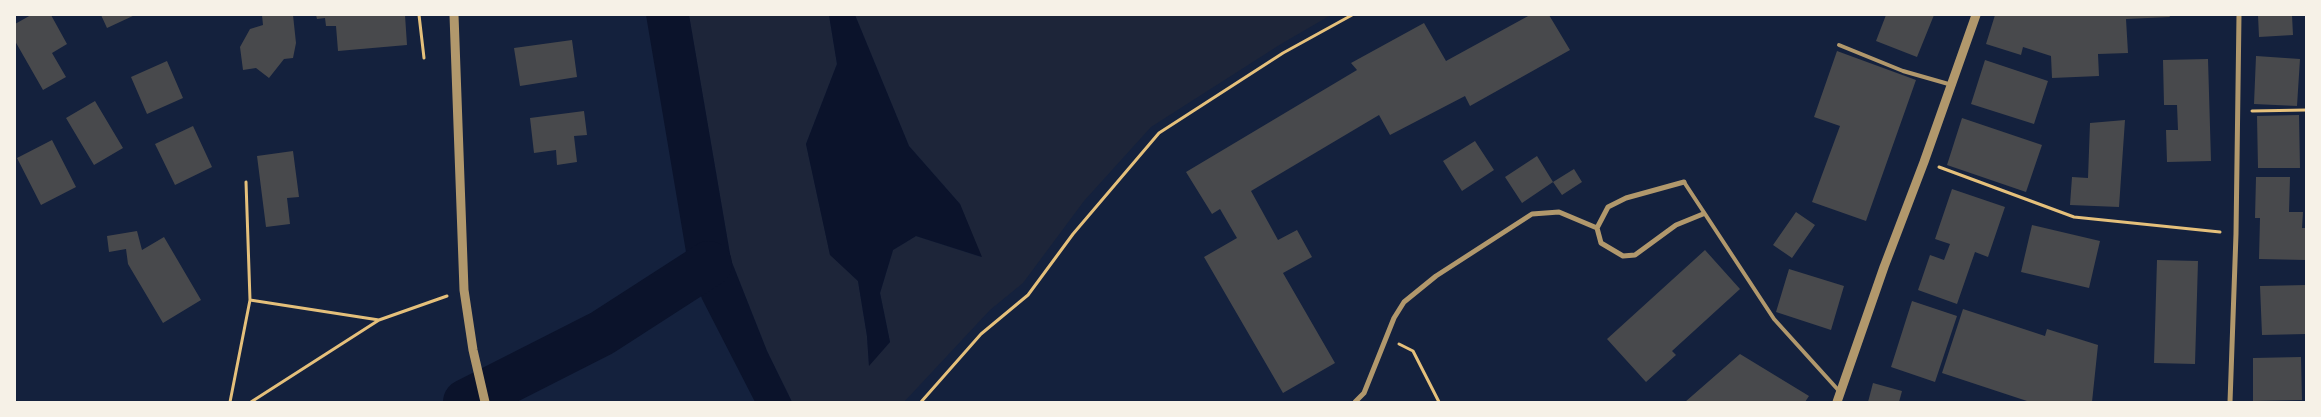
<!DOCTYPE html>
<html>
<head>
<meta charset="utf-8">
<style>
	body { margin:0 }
	#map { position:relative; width:2321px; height:417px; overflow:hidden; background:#14213d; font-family:"Fira Sans Condensed",sans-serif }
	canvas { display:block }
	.frame { position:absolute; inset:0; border:16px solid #f6f1e7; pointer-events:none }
</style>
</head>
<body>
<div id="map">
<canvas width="2321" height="417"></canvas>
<div class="frame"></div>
</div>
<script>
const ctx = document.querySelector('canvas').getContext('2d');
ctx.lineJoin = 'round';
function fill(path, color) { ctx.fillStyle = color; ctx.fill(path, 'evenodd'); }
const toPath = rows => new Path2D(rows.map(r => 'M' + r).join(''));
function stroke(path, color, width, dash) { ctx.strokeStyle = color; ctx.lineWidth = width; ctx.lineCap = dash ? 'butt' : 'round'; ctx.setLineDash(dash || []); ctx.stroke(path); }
fill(toPath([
	[689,15,829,15,837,64,806,144,830,254,858,281,867,336,869,365,890,342,880,293,893,250,916,236,981,257,960,204,909,146,855,15,1331,15,1281,44,1151,127,1084,201,1023,283,990,310,904,402,792,402,767,351,731,260]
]), '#1d2539');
fill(toPath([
	[646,15,689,15,731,260,767,351,792,402,755,402,702,299,686,252],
	[829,15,855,15,909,146,960,204,982,257,916,236,893,250,880,293,890,342,869,366,867,336,858,281,830,255,806,144,837,64]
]), '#0b132b');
stroke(toPath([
	[466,402,602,333,709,264]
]), '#0b132b', 46);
fill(toPath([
	[31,15,51,15,67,44,52,53,66,77,43,90,15,41,15,24],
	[101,15,135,15,107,28],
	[262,15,293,15,296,43,293,58,284,59,269,78,256,68,243,70,240,47,250,29,263,25],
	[316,15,405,15,407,45,338,51,336,26,326,26,325,18,317,19],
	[1530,15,1549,15,1570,50,1470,106,1465,96,1390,135,1379,115,1251,191,1278,240,1297,230,1312,257,1283,273,1335,363,1283,393,1204,257,1237,238,1220,209,1212,214,1186,172,1357,70,1351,63,1424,23,1446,61],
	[1886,15,1934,15,1917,57,1876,41],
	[1995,15,2169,15,2170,17,2126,19,2128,53,2098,54,2099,76,2052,78,2051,56,2023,47,2021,55,1986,44],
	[2258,15,2292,15,2293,35,2259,37],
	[572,40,577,77,520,86,514,48],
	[1837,51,1916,80,1866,221,1812,202,1840,126,1814,117],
	[2256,56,2300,59,2297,106,2254,104],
	[2208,59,2211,161,2167,162,2166,130,2178,130,2177,105,2164,105,2163,60],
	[1985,60,2048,81,2034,124,1971,104],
	[167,61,183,98,147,114,131,77],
	[95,101,123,148,94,165,66,118],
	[584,111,587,135,574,136,577,162,557,165,556,150,534,153,530,118],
	[2299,115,2300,168,2258,168,2257,116],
	[1962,118,2042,145,2026,192,1947,165],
	[2125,120,2119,207,2070,205,2072,177,2088,178,2090,123],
	[193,126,212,167,175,185,155,144],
	[52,140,76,187,41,205,17,158],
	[1475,141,1494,170,1462,191,1443,161],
	[293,151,299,197,287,198,290,224,266,227,257,156],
	[1537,156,1553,182,1522,203,1505,177],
	[1574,169,1582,182,1562,195,1553,182],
	[2256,177,2290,177,2289,212,2303,212,2302,228,2306,228,2306,260,2259,259,2260,218,2255,218],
	[1952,189,2005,207,1988,257,1975,252,1957,304,1918,290,1930,255,1944,260,1950,244,1935,239],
	[1796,212,1815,225,1792,258,1773,245],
	[2032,225,2100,241,2089,288,2021,272],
	[137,231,142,250,164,237,201,300,163,323,128,264,126,249,109,252,107,236],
	[1705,250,1740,289,1672,351,1676,355,1646,382,1607,339],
	[2157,260,2198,261,2195,364,2154,363],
	[1789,269,1844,286,1831,330,1776,312],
	[2306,285,2306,334,2262,335,2260,286],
	[1912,301,1957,316,1935,382,1891,367],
	[1963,309,2045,336,2047,329,2098,345,2092,402,2030,402,1942,373],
	[1740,354,1809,396,1805,402,1685,402],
	[2301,357,2302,400,2253,401,2253,358],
	[1873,383,1902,391,1899,402,1868,402]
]), '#48494c');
stroke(toPath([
	[419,15,424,58],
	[2252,111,2306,110],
	[1939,167,2074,217,2220,232],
	[250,300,379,320],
	[1399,344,1413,351,1439,402],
	[230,402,250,300,246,182],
	[251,402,379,320,447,296],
	[921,402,981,334,1028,295,1073,234,1159,133,1283,53,1352,15]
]), '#e5c07b', 3);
stroke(toPath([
	[1839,45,1903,71,1952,85],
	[1684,182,1774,319,1840,392]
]), '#b1986c', 4);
stroke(toPath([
	[1597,228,1608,207,1626,198,1684,182],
	[1355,402,1364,393,1394,318,1404,302,1436,276,1532,214,1559,212,1597,228,1601,243,1623,256,1635,255,1676,225,1703,214],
	[2230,402,2236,234,2239,15]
]), '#b1986c', 5);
stroke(toPath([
	[454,15,464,290,473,350,485,402],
	[1837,402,1884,267,1924,162,1976,15]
]), '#b1986c', 9);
</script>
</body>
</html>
